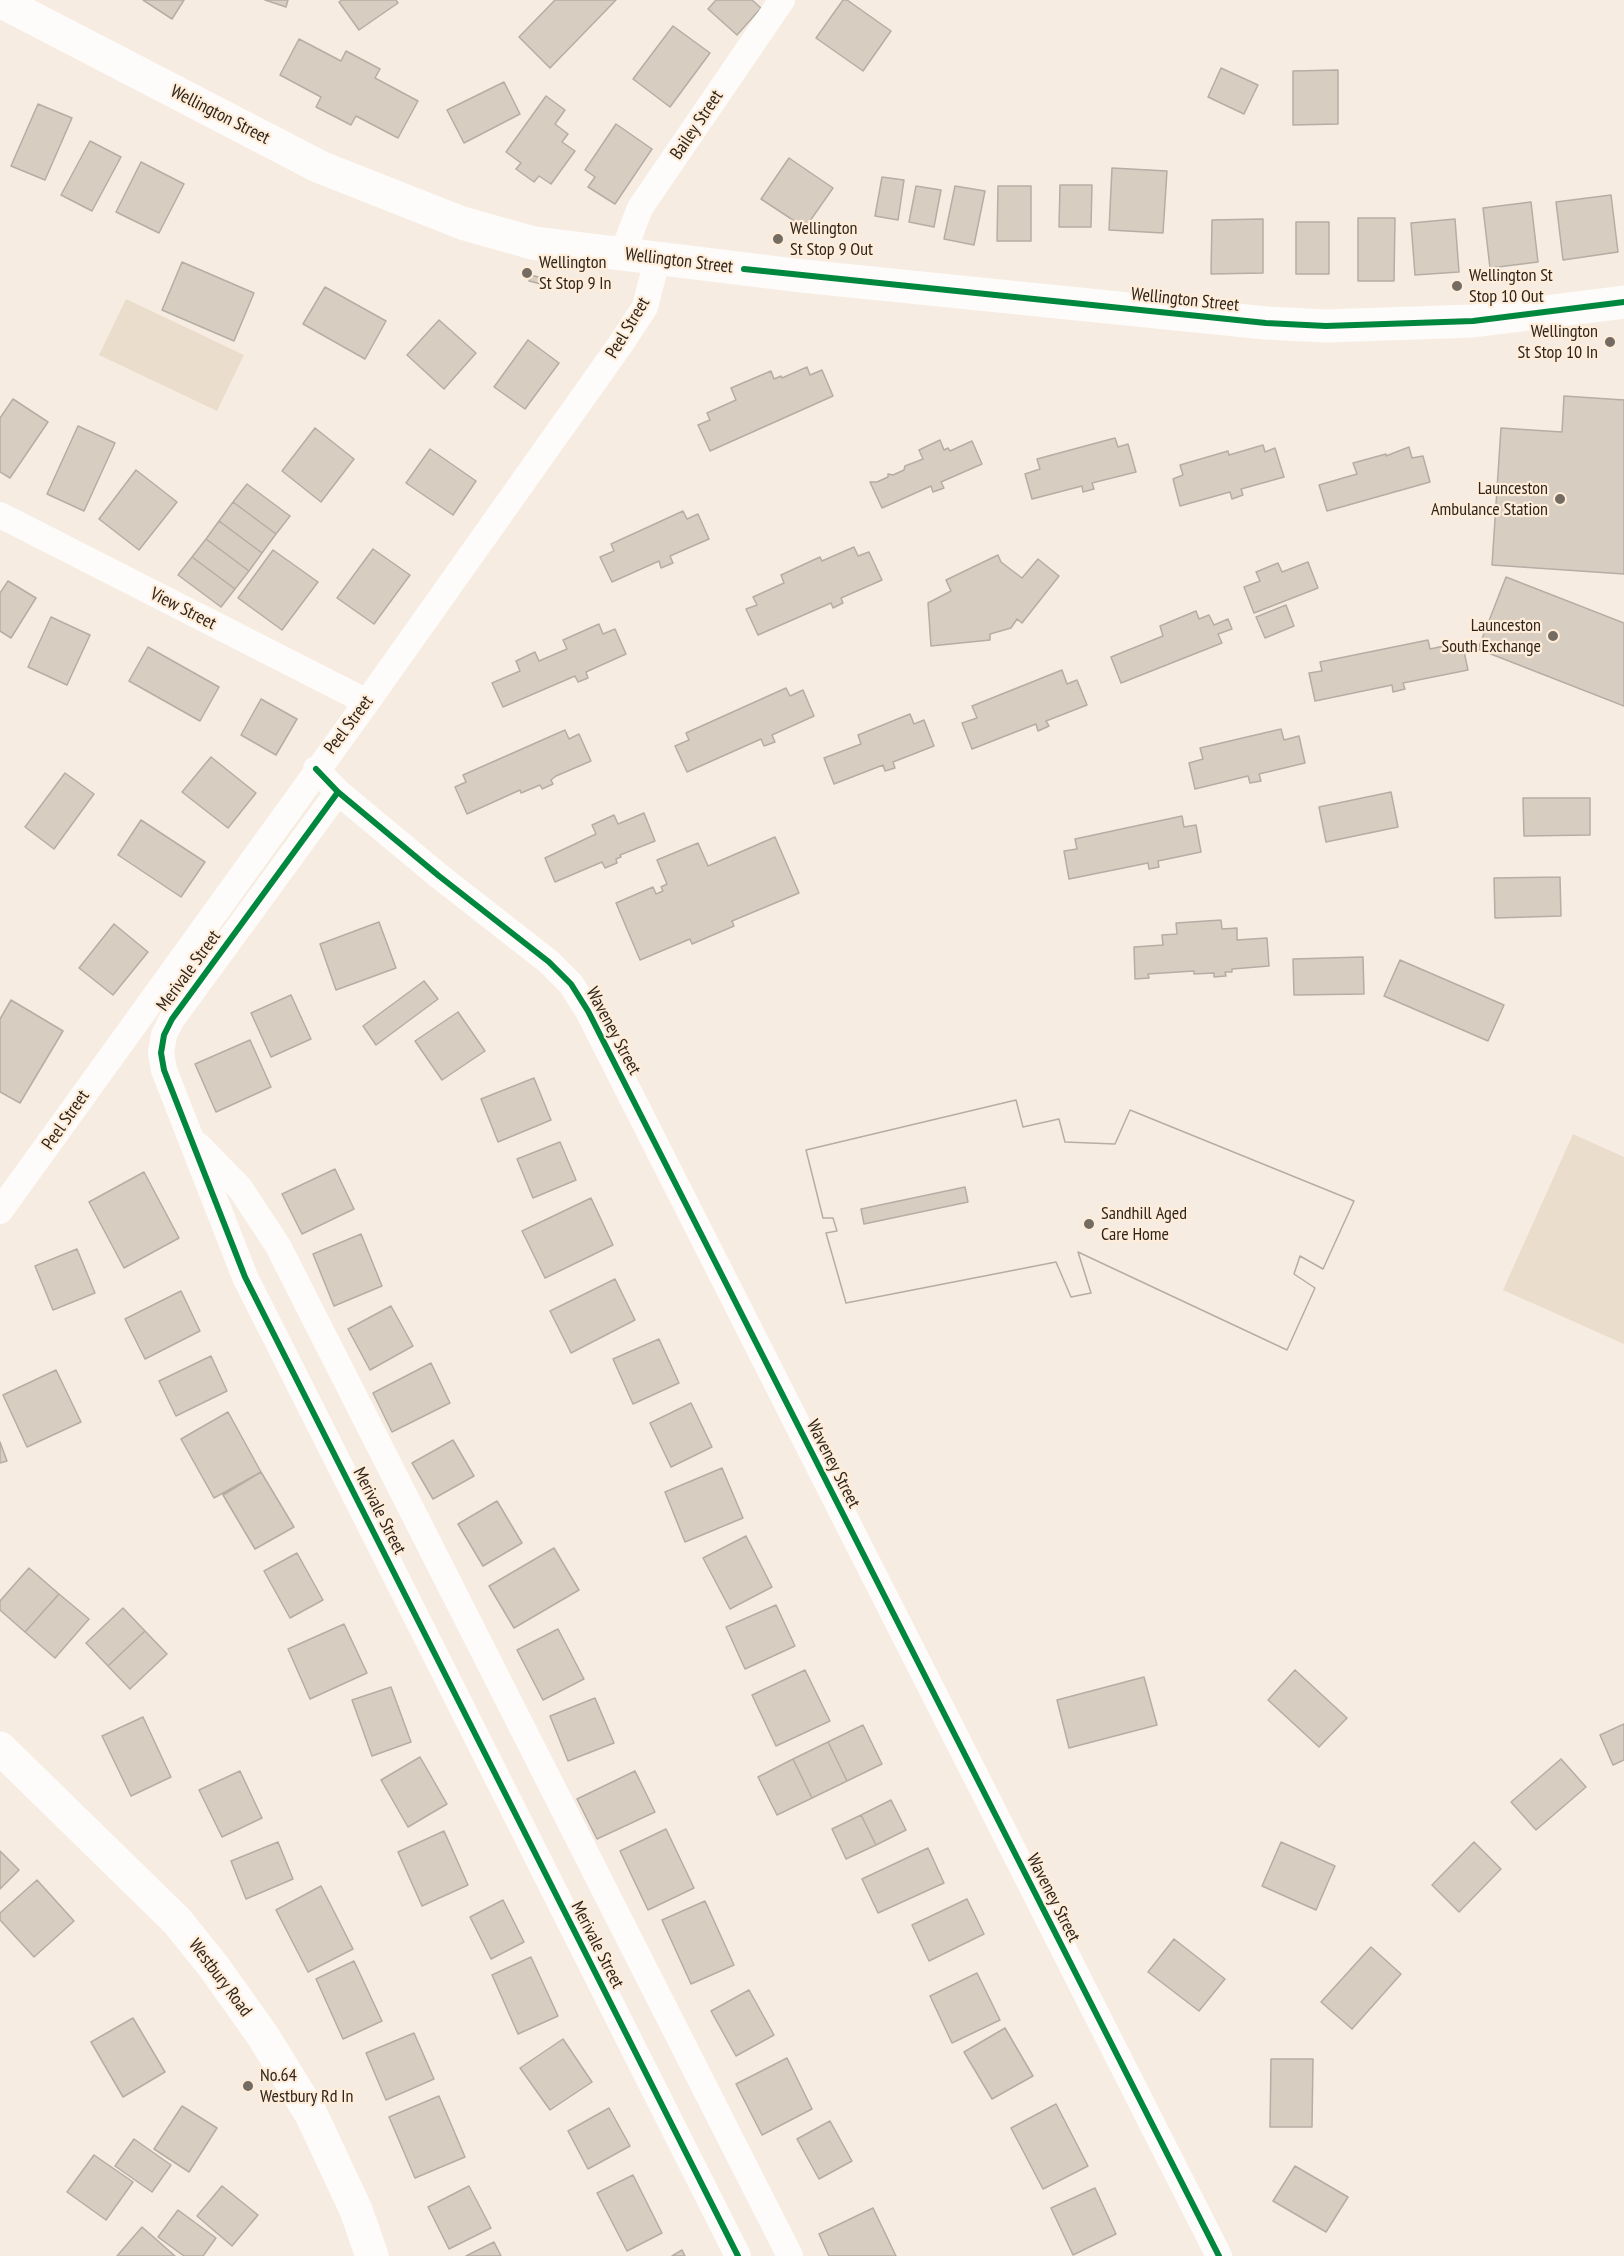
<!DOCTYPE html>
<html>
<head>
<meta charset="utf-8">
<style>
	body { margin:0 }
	canvas { display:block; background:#f7ece1 }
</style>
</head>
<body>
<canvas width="1624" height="2256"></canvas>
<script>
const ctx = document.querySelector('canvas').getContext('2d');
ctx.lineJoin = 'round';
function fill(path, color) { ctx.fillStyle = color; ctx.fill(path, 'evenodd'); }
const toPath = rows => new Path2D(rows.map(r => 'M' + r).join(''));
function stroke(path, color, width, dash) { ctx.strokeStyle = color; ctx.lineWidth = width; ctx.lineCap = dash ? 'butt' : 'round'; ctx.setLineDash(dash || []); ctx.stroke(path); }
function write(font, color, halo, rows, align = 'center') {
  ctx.font = font + ' "PT Sans Narrow",sans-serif'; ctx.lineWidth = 4.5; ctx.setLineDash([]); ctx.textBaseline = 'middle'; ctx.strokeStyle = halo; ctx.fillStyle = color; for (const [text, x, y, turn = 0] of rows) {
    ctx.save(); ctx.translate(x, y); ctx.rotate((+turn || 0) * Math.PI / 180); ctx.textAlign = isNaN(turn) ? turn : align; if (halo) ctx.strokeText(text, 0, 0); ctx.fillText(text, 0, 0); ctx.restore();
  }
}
fill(toPath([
	[126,299,244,355,217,411,99,355],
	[1573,1134,1624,1157,1624,1344,1503,1290]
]), '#ebddcc');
const building = toPath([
	[143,0,184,0,172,19,143,0],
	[265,0,288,0,286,7,265,0],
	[342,0,396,0,398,3,359,30,339,2,342,0],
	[555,0,616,0,550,68,519,37,555,0],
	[716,0,752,0,761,8,737,35,708,9,716,0],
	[843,0,847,0,891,31,863,71,816,38,843,0],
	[673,26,710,53,670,107,633,79,673,26],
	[299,39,341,61,346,51,380,69,375,78,418,101,398,138,356,116,351,125,316,107,321,97,280,75,299,39],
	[1221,68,1258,85,1244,114,1208,97,1221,68],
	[1338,70,1338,124,1293,125,1293,71,1338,70],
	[504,82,520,114,464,143,447,110,504,82],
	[546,96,565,110,555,124,568,134,562,142,575,151,551,184,539,176,534,182,516,169,521,163,506,152,546,96],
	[38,104,72,118,45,180,11,166,38,104],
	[616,124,652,149,615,204,588,187,595,177,585,170,616,124],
	[90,141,121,157,92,211,61,195,90,141],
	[789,158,833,188,805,228,761,199,789,158],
	[141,162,184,184,159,233,116,212,141,162],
	[1112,168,1167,171,1163,233,1109,230,1112,168],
	[882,177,904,180,898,220,875,216,882,177],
	[1060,185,1092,185,1091,227,1059,227,1060,185],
	[916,186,941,190,934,227,909,222,916,186],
	[955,186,985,191,974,245,944,239,955,186],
	[998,186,1031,186,1031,241,997,241,998,186],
	[1611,195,1618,252,1563,260,1556,202,1611,195],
	[1531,202,1538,262,1490,268,1483,208,1531,202],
	[1358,218,1395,218,1394,281,1358,281,1358,218],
	[1263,219,1263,273,1211,274,1212,220,1263,219],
	[1455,219,1459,272,1415,275,1411,223,1455,219],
	[1296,222,1329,222,1329,274,1296,274,1296,222],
	[182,262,254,293,234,341,162,310,182,262],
	[531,275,542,278,541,284,529,281,531,275],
	[325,287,386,321,365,359,303,324,325,287],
	[439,320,476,353,444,389,407,355,439,320],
	[528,340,559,363,525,409,494,387,528,340],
	[807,367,810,375,822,370,833,396,710,451,698,425,710,420,707,413,736,400,731,388,771,371,774,379,781,376,782,378,807,367],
	[1564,396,1624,400,1624,574,1492,565,1501,428,1562,432,1564,396],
	[13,399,48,422,10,478,0,472,0,418,13,399],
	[78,426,115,443,84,511,47,494,78,426],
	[315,428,354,459,321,502,282,471,315,428],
	[1115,438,1118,447,1128,444,1136,472,1092,483,1094,489,1083,492,1082,486,1032,499,1025,474,1040,469,1037,459,1115,438],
	[940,440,944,450,948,448,950,451,972,441,982,464,941,482,944,488,933,492,931,486,882,508,870,482,877,482,888,477,888,474,893,475,904,470,905,466,923,459,919,450,940,440],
	[1263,445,1265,452,1275,448,1284,477,1241,489,1243,495,1232,499,1230,492,1180,506,1173,479,1183,475,1180,465,1228,451,1229,455,1263,445],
	[1409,447,1412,458,1423,456,1430,482,1327,511,1319,485,1357,474,1353,463,1386,454,1386,456,1409,447],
	[430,449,476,481,453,515,406,483,430,449],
	[136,470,177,502,139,550,99,519,136,470],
	[247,484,290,516,276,534,233,502,247,484],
	[233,502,276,534,262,553,219,521,233,502],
	[683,511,687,519,698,514,709,539,670,556,673,563,661,568,659,561,612,582,600,557,614,551,611,544,683,511],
	[219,521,262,553,249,571,206,539,219,521],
	[206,539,249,571,235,589,192,557,206,539],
	[854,547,858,556,869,552,882,580,841,598,843,603,833,608,831,603,758,635,746,609,757,605,753,597,784,583,781,575,820,557,822,561,854,547],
	[373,549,410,575,374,624,337,598,373,549],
	[273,550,318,582,282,630,238,598,273,550],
	[998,555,1001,562,1022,578,1038,559,1059,576,1022,623,1017,619,1011,628,990,634,990,640,931,646,928,603,951,591,946,580,998,555],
	[192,557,235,589,221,607,178,575,192,557],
	[1308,562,1318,588,1254,613,1244,587,1260,581,1256,572,1278,563,1282,572,1308,562],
	[1506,577,1624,623,1624,706,1478,649,1506,577],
	[8,581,36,598,11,638,0,631,0,593,8,581],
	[1286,605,1294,626,1265,638,1256,617,1286,605],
	[1196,611,1199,619,1209,615,1214,625,1228,619,1232,629,1218,634,1222,643,1121,683,1111,657,1163,636,1160,626,1196,611],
	[51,617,90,635,67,685,28,667,51,617],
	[599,624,603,634,615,629,626,654,586,672,588,678,578,682,575,676,503,707,492,683,520,671,516,661,535,652,539,661,567,649,563,640,599,624],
	[1428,640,1430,649,1462,642,1468,670,1403,683,1405,689,1393,692,1392,685,1315,701,1309,673,1322,671,1320,662,1428,640],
	[148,647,219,687,200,721,129,681,148,647],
	[1062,670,1067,684,1077,680,1087,705,1046,721,1049,726,1038,731,1036,724,972,749,962,723,977,718,972,706,1062,670],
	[786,688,790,696,803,690,814,716,772,735,775,742,764,746,761,739,687,772,675,746,689,740,686,733,786,688],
	[261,699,297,719,276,755,241,735,261,699],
	[910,714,914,724,924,720,934,746,893,762,895,768,885,771,883,765,834,784,824,758,861,744,858,735,910,714],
	[1281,729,1284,740,1299,736,1305,763,1259,774,1261,781,1250,783,1248,776,1195,789,1189,763,1203,759,1200,748,1281,729],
	[565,730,569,739,579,734,591,761,556,776,551,780,553,784,542,789,540,785,521,793,520,790,467,814,455,787,466,782,463,775,565,730],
	[211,757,256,793,228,828,182,792,211,757],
	[65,773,94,794,54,849,25,827,65,773],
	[1391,792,1398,827,1326,842,1319,807,1391,792],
	[1523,798,1590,798,1590,835,1524,836,1523,798],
	[644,813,655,841,620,855,621,857,616,859,617,863,605,868,602,862,555,882,545,858,596,834,592,825,614,815,618,824,644,813],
	[1182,816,1184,827,1196,825,1201,852,1158,861,1159,867,1149,869,1148,863,1069,879,1064,851,1077,849,1075,839,1182,816],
	[141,820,205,862,181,897,118,855,141,820],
	[775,837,799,893,732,921,734,926,692,944,690,939,640,960,616,903,653,887,656,894,663,891,661,887,667,884,657,860,698,843,708,866,775,837],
	[1560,877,1561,916,1495,918,1494,878,1560,877],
	[1221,920,1222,929,1237,928,1237,940,1267,938,1269,966,1232,969,1232,972,1225,972,1226,976,1214,977,1214,973,1194,974,1194,971,1148,974,1149,978,1135,979,1134,947,1163,945,1162,935,1177,934,1176,923,1221,920],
	[379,922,396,968,336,990,320,944,379,922],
	[114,924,148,952,113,995,79,968,114,924],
	[1363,957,1364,994,1294,995,1293,959,1363,957],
	[1400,960,1504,1005,1488,1041,1384,996,1400,960],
	[424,981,438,999,376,1045,363,1026,424,981],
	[291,995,311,1039,271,1057,251,1013,291,995],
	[11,1000,63,1031,20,1103,0,1092,0,1019,11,1000],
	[458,1012,485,1051,442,1080,415,1041,458,1012],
	[250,1040,271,1087,216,1112,195,1064,250,1040],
	[534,1078,551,1120,498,1142,481,1099,534,1078],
	[1016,1100,1023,1127,1059,1119,1065,1142,1115,1144,1130,1110,1354,1201,1323,1269,1300,1256,1294,1274,1315,1288,1287,1350,1078,1252,1091,1293,1071,1297,1056,1262,846,1303,826,1233,837,1231,833,1218,823,1218,806,1150,1016,1100],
	[965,1187,968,1202,864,1224,861,1209,965,1187],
	[1016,1100,1023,1127,1059,1119,1065,1142,1115,1144,1130,1110,1354,1201,1323,1269,1300,1256,1294,1274,1315,1288,1287,1350,1078,1252,1091,1293,1071,1297,1056,1262,846,1303,826,1233,837,1231,833,1218,823,1218,806,1150,1016,1100],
	[560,1142,576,1180,533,1198,517,1159,560,1142],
	[335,1169,354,1209,302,1234,282,1194,335,1169],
	[144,1172,179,1238,124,1268,89,1202,144,1172],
	[591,1198,613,1245,545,1278,522,1231,591,1198],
	[361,1234,382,1286,334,1306,313,1254,361,1234],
	[77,1249,95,1293,53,1310,35,1266,77,1249],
	[615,1279,635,1320,571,1353,550,1311,615,1279],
	[181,1291,200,1331,145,1359,125,1319,181,1291],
	[391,1306,413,1346,370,1370,348,1329,391,1306],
	[659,1339,679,1383,633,1404,613,1359,659,1339],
	[211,1356,227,1391,176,1416,159,1381,211,1356],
	[431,1363,450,1403,392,1432,373,1393,431,1363],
	[56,1370,81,1422,27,1447,3,1395,56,1370],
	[691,1403,712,1447,671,1467,650,1423,691,1403],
	[228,1412,261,1472,214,1498,181,1439,228,1412],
	[453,1440,474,1476,433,1499,412,1463,453,1440],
	[0,1442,7,1461,0,1463,0,1442],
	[722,1468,743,1518,685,1542,665,1492,722,1468],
	[261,1472,294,1527,255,1549,223,1495,261,1472],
	[497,1501,522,1543,483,1566,458,1524,497,1501],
	[746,1536,772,1587,730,1609,703,1558,746,1536],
	[554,1548,579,1590,514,1628,489,1586,554,1548],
	[297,1553,323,1600,290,1618,264,1571,297,1553],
	[29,1568,59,1594,25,1632,0,1610,0,1601,29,1568],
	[59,1594,89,1619,55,1658,25,1632,59,1594],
	[776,1605,795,1646,745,1669,726,1627,776,1605],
	[123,1608,145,1631,108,1666,86,1643,123,1608],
	[344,1624,367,1673,310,1699,288,1649,344,1624],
	[558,1629,584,1679,543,1700,517,1650,558,1629],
	[145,1631,167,1654,130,1689,108,1666,145,1631],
	[805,1670,830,1721,776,1746,752,1695,805,1670],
	[1295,1670,1347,1718,1319,1747,1268,1700,1295,1670],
	[1144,1677,1157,1725,1069,1748,1057,1700,1144,1677],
	[391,1687,411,1742,372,1756,352,1700,391,1687],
	[595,1698,614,1743,568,1761,550,1716,595,1698],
	[143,1717,171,1777,131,1796,102,1736,143,1717],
	[1624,1724,1624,1760,1613,1765,1600,1735,1624,1724],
	[863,1725,882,1764,847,1781,828,1742,863,1725],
	[828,1742,847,1781,812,1798,793,1759,828,1742],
	[420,1757,447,1804,408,1827,381,1780,420,1757],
	[793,1759,812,1798,777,1815,758,1777,793,1759],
	[1561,1759,1586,1787,1536,1830,1511,1802,1561,1759],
	[240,1771,262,1818,222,1837,199,1790,240,1771],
	[635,1771,655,1812,597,1839,577,1799,635,1771],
	[891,1800,906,1830,876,1845,861,1815,891,1800],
	[861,1815,876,1845,846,1859,832,1829,861,1815],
	[666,1829,694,1888,648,1910,620,1851,666,1829],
	[444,1831,468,1885,422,1906,398,1852,444,1831],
	[278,1842,293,1879,246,1899,231,1861,278,1842],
	[1281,1842,1335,1866,1316,1910,1262,1886,1281,1842],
	[1474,1842,1501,1869,1459,1912,1432,1885,1474,1842],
	[928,1848,944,1883,878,1913,862,1879,928,1848],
	[0,1851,19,1870,0,1889,0,1851],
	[37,1880,74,1921,34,1957,0,1920,0,1913,37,1880],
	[321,1886,353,1949,308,1972,276,1910,321,1886],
	[967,1899,984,1934,929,1961,912,1925,967,1899],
	[503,1900,524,1942,491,1959,470,1917,503,1900],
	[705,1901,734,1965,691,1984,662,1920,705,1901],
	[1174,1939,1225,1979,1199,2011,1148,1972,1174,1939],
	[1371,1947,1401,1974,1352,2029,1321,2002,1371,1947],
	[531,1957,558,2016,518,2034,492,1975,531,1957],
	[354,1961,382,2021,343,2039,316,1979,354,1961],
	[977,1973,1000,2020,952,2043,930,1996,977,1973],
	[749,1990,774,2035,736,2056,711,2011,749,1990],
	[133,2018,165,2072,123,2097,91,2042,133,2018],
	[1005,2028,1033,2076,992,2099,964,2052,1005,2028],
	[414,2033,434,2079,386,2100,366,2053,414,2033],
	[563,2039,592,2082,550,2110,520,2068,563,2039],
	[787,2058,812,2109,762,2135,736,2084,787,2058],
	[1271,2059,1313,2059,1312,2127,1270,2127,1271,2059],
	[439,2096,465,2157,415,2178,389,2117,439,2096],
	[1056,2104,1088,2166,1043,2189,1011,2128,1056,2104],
	[182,2106,217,2128,189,2172,154,2149,182,2106],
	[609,2108,630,2146,588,2169,568,2131,609,2108],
	[830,2121,852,2161,819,2179,797,2139,830,2121],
	[134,2139,171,2165,152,2192,115,2166,134,2139],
	[94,2155,133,2182,106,2220,67,2192,94,2155],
	[1295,2166,1348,2197,1326,2232,1273,2201,1295,2166],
	[633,2175,662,2233,627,2251,597,2193,633,2175],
	[222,2186,258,2215,232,2246,197,2216,222,2186],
	[469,2186,491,2228,449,2249,428,2207,469,2186],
	[1095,2188,1116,2234,1073,2255,1051,2208,1095,2188],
	[873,2208,896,2256,829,2256,819,2234,873,2208],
	[178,2210,216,2238,203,2256,184,2256,158,2237,178,2210],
	[142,2227,175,2256,117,2256,142,2227],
	[494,2242,501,2256,466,2256,494,2242],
	[682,2250,685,2256,672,2256,682,2250]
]);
fill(building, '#d7cdc1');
stroke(building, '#b6ada4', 1.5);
stroke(toPath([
	[622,255,640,208,782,0],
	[0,515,367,702],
	[316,769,338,792,439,876,549,962,571,984,588,1011,1219,2256],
	[338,792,172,1019,164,1035,161,1053,164,1070,245,1277,738,2256],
	[198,1145,240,1188,278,1246,790,2256],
	[0,1211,367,702,620,345,645,307,657,260]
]), '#fefcfa', 26);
stroke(toPath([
	[0,1,320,167,462,223,533,243,802,276,1266,323,1326,326,1473,321,1624,302],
	[0,1748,177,1921,214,1967,263,2036,311,2114,356,2210,372,2256]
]), '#fefcfa', 33);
stroke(toPath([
	[744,269,1266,323,1326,326,1473,321,1624,302],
	[316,769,338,792,439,876,549,962,571,984,588,1011,1219,2256],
	[338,792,172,1019,164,1035,161,1053,164,1070,245,1277,738,2256]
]), '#00873e', 6);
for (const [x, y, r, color] of [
	[778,239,6,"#746b62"],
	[527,273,6,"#746b62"],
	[1457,286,6,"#746b62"],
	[1610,342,6,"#746b62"],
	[1560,499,6,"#746b62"],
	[1553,636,6,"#746b62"],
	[1089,1224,6,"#746b62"],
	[248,2086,6,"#746b62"]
]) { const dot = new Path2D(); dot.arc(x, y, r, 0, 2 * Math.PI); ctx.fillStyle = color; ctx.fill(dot); stroke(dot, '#ffedd9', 2); }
write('18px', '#2e261d', '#ffedd9', [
	["Wellington Street",220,115,27],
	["Bailey Street",697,125,-56],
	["Wellington Street",679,261,7],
	["Wellington Street",1185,300,6],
	["Peel Street",628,328,-59],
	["View Street",183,609,27],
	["Peel Street",349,725,-53],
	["Merivale Street",189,971,-54],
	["Waveney Street",613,1031,62],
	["Peel Street",66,1120,-55],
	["Waveney Street",833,1464,63],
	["Merivale Street",379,1511,63],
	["Waveney Street",1053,1898,63],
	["Merivale Street",597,1945,63],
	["Westbury Road",220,1978,53]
]);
write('18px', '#2e261d', '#ffedd9', [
	["Wellington",790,229],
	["St Stop 9 Out",790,250],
	["Wellington",539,263],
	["St Stop 9 In",539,284],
	["Wellington St",1469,276],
	["Stop 10 Out",1469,297],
	["Wellington",1598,332,"right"],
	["St Stop 10 In",1598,353,"right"],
	["Launceston",1548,489,"right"],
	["Ambulance Station",1548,510,"right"],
	["Launceston",1541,626,"right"],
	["South Exchange",1541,647,"right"],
	["Sandhill Aged",1101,1214],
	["Care Home",1101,1235],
	["No.64",260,2076],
	["Westbury Rd In",260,2097]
], 'left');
</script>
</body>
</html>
